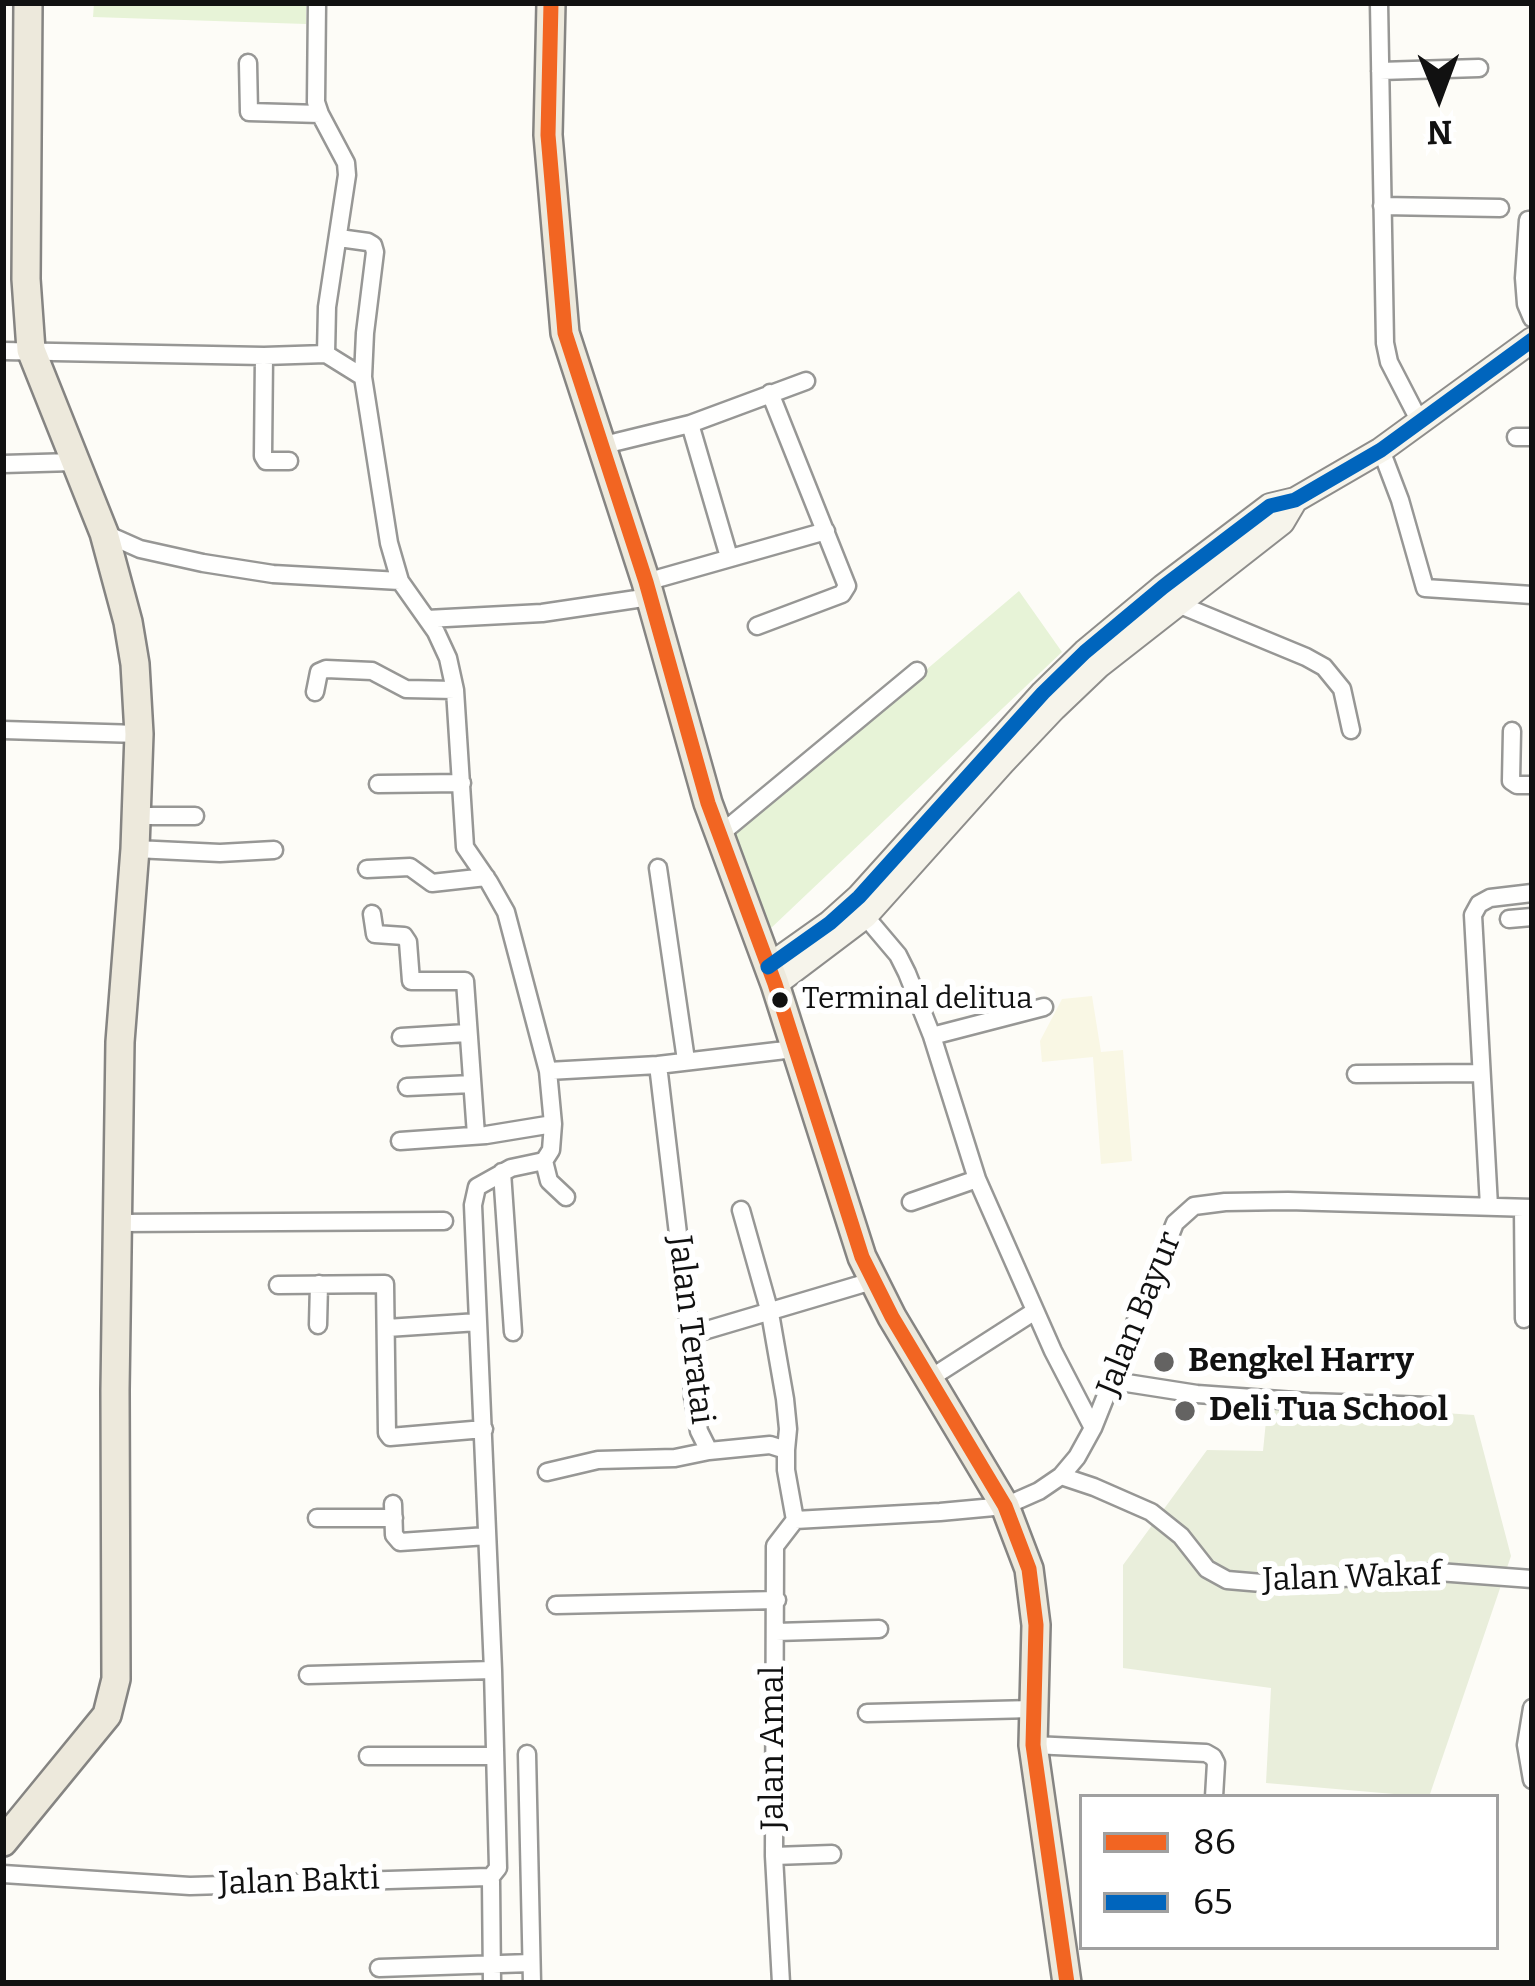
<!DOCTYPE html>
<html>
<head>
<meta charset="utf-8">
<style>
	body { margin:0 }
	#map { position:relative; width:1535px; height:1986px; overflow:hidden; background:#fdfcf7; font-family:Bitter,serif }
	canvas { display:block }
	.frame { position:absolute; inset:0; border:6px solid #111; pointer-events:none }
	.legend { position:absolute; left:1079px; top:1794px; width:420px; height:156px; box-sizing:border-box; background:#fff; border:3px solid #a0a0a0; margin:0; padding:15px 21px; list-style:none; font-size:36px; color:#111 }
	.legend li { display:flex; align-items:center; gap:24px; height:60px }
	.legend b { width:60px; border:3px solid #a0a0a0 }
	.north { position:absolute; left:1379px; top:36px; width:120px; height:120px; -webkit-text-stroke:9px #fff; paint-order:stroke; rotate:179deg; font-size:33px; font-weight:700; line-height:48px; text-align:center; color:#111 }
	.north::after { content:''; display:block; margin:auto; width:42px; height:54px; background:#111; clip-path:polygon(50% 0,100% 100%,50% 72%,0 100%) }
</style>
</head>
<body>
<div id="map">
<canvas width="1535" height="1986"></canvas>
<div class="frame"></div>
<ul class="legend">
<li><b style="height:15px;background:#f26522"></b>86</li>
<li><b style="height:15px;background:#0065bd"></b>65</li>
</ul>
<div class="north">N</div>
</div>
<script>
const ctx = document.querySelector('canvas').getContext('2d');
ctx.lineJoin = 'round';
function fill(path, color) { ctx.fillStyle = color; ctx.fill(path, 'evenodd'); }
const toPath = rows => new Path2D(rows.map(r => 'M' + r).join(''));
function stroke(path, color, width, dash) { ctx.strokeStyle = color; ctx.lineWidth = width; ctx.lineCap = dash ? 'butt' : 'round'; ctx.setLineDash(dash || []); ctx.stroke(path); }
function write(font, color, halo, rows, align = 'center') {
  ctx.font = font + ' Bitter,serif'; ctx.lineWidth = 12; ctx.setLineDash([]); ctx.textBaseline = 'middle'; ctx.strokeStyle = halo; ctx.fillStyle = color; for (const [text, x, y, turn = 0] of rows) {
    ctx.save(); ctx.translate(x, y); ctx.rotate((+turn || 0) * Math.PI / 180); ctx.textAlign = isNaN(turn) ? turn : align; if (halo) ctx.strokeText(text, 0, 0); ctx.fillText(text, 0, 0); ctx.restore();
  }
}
fill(toPath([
	[1092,996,1101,1052,1123,1050,1132,1161,1101,1164,1093,1057,1042,1062,1040,1041,1062,999]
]), '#f9f7e4');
fill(toPath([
	[94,3,306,3,306,24,93,17],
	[1019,591,1062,652,769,930,728,838]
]), '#e7f3d7');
fill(toPath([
	[1268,1401,1474,1415,1511,1556,1429,1797,1266,1783,1271,1688,1123,1668,1123,1565,1207,1450,1263,1451]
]), '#e9eedb');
const street = toPath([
	[317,3,316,102,320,114,346,163,347,175,327,307,326,354],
	[1379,3,1385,343,1389,362,1419,420],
	[248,63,249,112,320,114],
	[1380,71,1479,68],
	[1382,206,1500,208],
	[1528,220,1524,278,1526,304,1532,318],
	[339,238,368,242,373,245,375,252,365,333,363,377,389,543,400,581,436,632,448,658,455,690,465,847,489,882,506,912,548,1071,553,1124,551,1150,544,1161,511,1168,477,1187,473,1205,493,1670,498,1868,490,1878],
	[3,351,264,356,326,354,363,377],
	[264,356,263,456,266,461,289,461],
	[1516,437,1532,437],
	[600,446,690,424],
	[1381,450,1400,500,1425,588,1532,595],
	[3,464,74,462],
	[104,533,140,549,203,563,273,574,400,581],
	[729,557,690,424,806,381],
	[646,582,826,531],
	[1178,604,1306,657,1324,667,1342,689,1351,730],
	[427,619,542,613,650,597],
	[757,626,842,594,847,586,770,393],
	[315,692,319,672,326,669,372,671,406,689,455,690],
	[3,730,139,734],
	[1512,731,1511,781,1517,785,1532,785],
	[378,784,462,783],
	[135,816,195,816],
	[718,836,917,671],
	[135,849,220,853,274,850],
	[658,868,686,1060],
	[367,869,410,867,432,883,486,877],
	[372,914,375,934,404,936,408,942,411,981,465,981,476,1135],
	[865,916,898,955,907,973,932,1036,977,1179,1053,1351,1093,1428],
	[1509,919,1532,917],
	[932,1036,1044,1007],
	[401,1037,467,1033],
	[658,1065,690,1335,693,1397,699,1431,709,1451,770,1445,786,1450,786,1470,795,1520],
	[548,1071,658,1065,794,1049],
	[1356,1074,1479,1073],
	[407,1087,472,1084],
	[400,1141,486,1135,553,1124],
	[544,1161,549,1181,566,1197],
	[502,1172,513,1332],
	[911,1202,977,1179],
	[1489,1206,1473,915,1479,904,1490,898,1532,893],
	[1523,1208,1524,1319],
	[741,1210,770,1313,785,1399,788,1429,786,1450],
	[118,1223,444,1221],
	[278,1285,385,1284,387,1433,390,1437,484,1429],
	[318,1325,319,1284],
	[387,1328,478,1322],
	[690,1335,872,1281],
	[929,1379,1035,1311],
	[1114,1381,1197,1394,1309,1402,1430,1406],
	[547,1472,598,1460,675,1458,709,1451],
	[1061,1476,1094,1487,1151,1512,1181,1536,1207,1569,1227,1580,1262,1583,1438,1572,1532,1579],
	[393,1504,394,1535,400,1542,487,1536],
	[317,1518,394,1518],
	[795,1520,940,1512,1005,1506,1039,1491,1061,1476,1077,1457,1093,1428,1175,1223,1194,1206,1225,1202,1288,1201,1532,1208],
	[556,1605,777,1600],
	[776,1632,879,1629],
	[308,1675,493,1670],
	[1532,1708,1526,1745,1532,1780],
	[867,1713,1033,1709],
	[1033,1745,1206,1753,1213,1757,1216,1763,1214,1797],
	[527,1754,532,1983],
	[368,1756,495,1756],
	[774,1856,832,1854],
	[3,1874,190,1886,488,1877,491,1881,492,1983],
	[379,1968,531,1963],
	[781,1983,774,1856,775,1546,795,1520]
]);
const secondary = toPath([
	[768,967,830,923,859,897,1043,693,1085,652,1163,587,1270,506,1295,500,1381,450,1532,340],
	[775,984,865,916,1002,763,1054,708,1098,666,1282,522,1295,500]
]);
const primary = toPath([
	[551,3,548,135,565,333,646,582,708,803,775,984,862,1257,892,1317,1005,1506,1029,1569,1036,1625,1033,1745,1067,1983],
	[3,1842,107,1715,116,1679,115,1390,120,1042,135,849,139,734,135,664,128,622,104,533,31,350,26,279,28,3]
]);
stroke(street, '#979795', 21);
stroke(secondary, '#8e8d8b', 28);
stroke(primary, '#858482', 32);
stroke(street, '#fffffe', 16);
stroke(secondary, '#f6f4eb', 24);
stroke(primary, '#ede9dc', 27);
stroke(toPath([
	[551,3,548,135,565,333,646,582,708,803,775,984,862,1257,892,1317,1005,1506,1029,1569,1036,1625,1033,1745,1067,1983]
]), '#f26522', 15);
stroke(toPath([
	[768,967,830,923,859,897,1043,693,1085,652,1163,587,1270,506,1295,500,1381,450,1532,340]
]), '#0065bd', 15);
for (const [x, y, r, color] of [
	[780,1000,10,"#111"],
	[1164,1362,12,"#646362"],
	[1185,1411,12,"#646362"]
]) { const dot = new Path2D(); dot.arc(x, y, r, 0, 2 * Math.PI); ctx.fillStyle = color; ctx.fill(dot); stroke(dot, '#fff', 4.5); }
write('30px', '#111', '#fff', [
	["Terminal delitua",802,1000]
], 'left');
write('33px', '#111', '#fff', [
	["Jalan Bayur",1140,1314,-68],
	["Jalan Teratai",690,1330,83],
	["Jalan Wakaf",1352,1578,-2],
	["Jalan Amal",774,1748,-90],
	["Jalan Bakti",299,1882,-2]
]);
write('bold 33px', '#111', '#fff', [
	["Bengkel Harry",1188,1362],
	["Deli Tua School",1209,1411]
], 'left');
</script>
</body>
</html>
